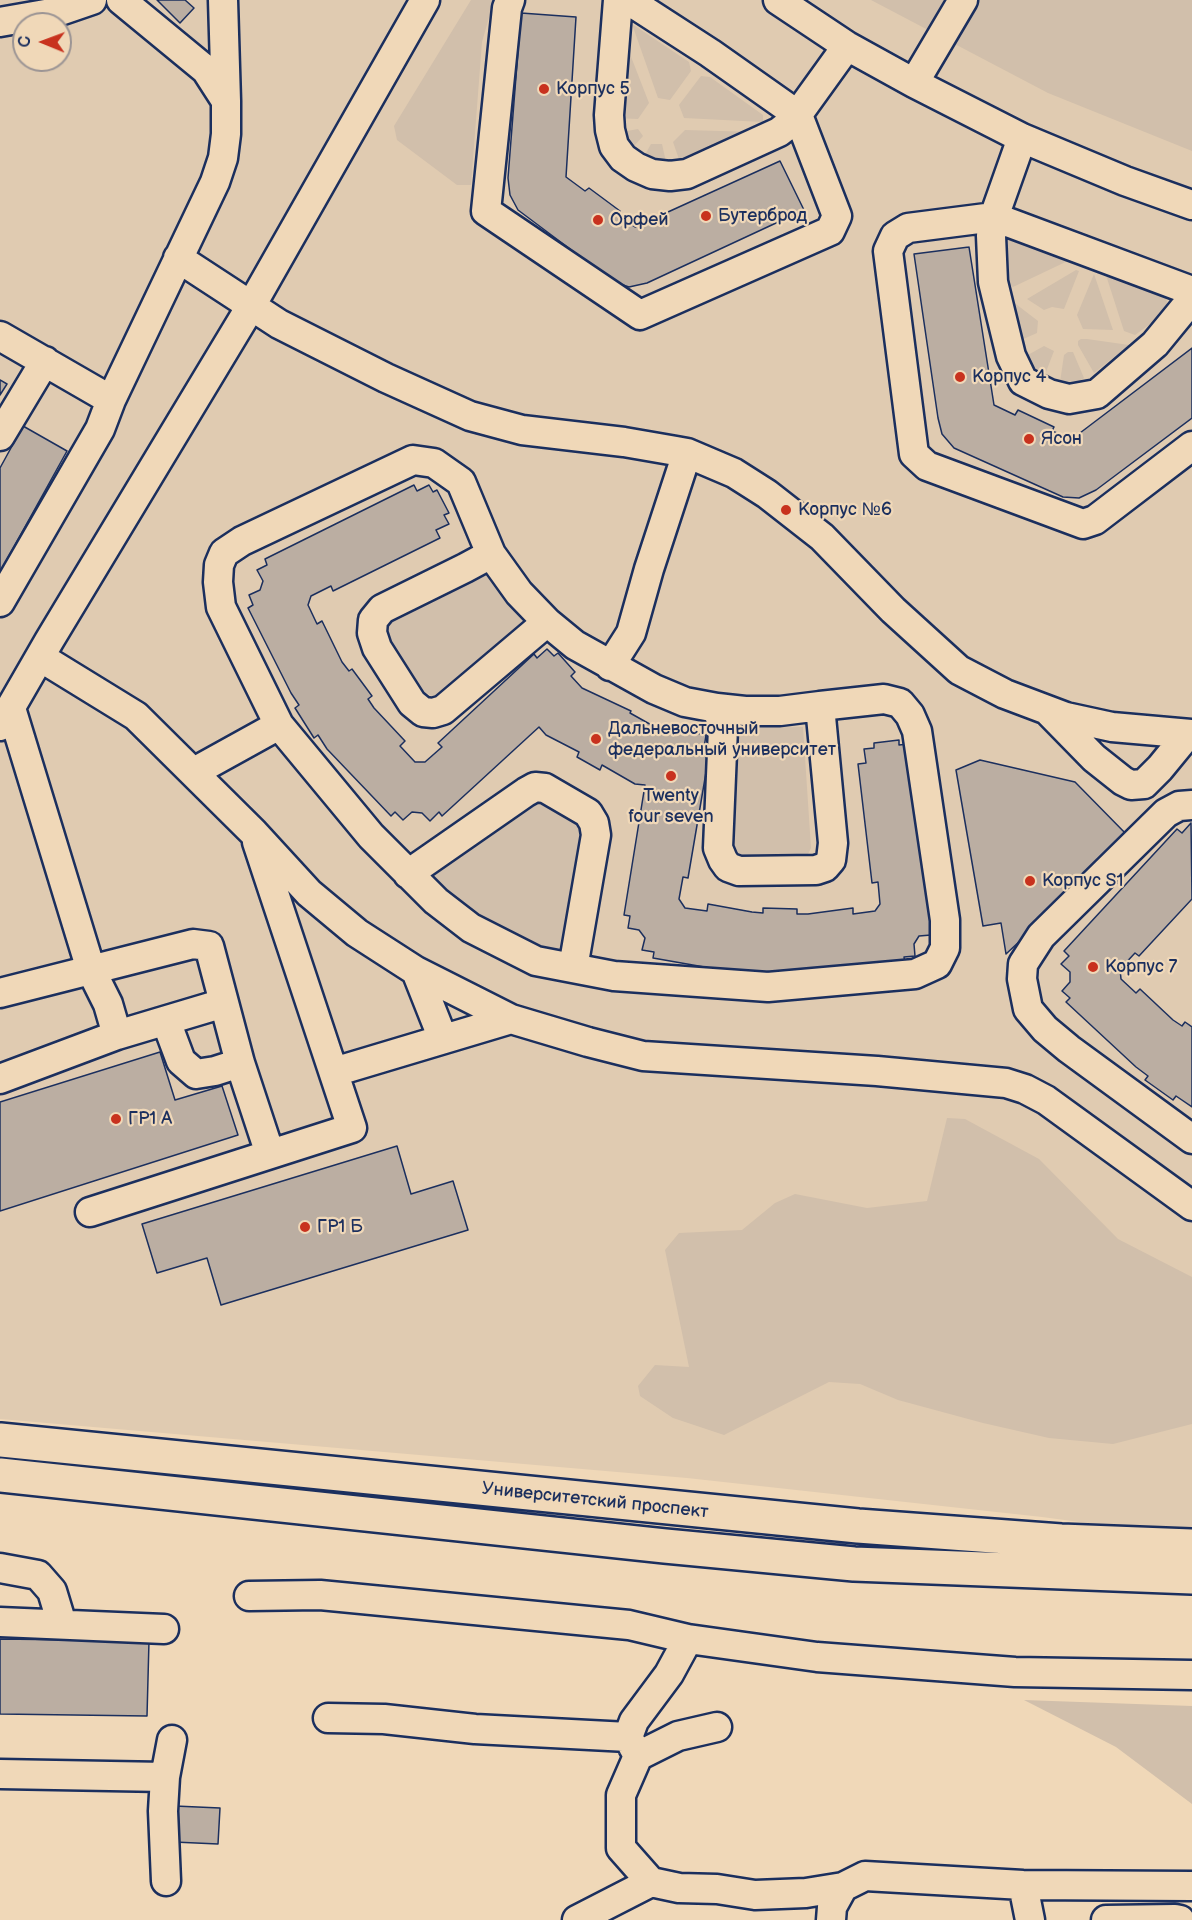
<!DOCTYPE html>
<html>
<head>
<meta charset="utf-8">
<style>
	body { margin:0 }
	#map { position:relative; width:1192px; height:1920px; overflow:hidden; background:#f0d8b8; font-family:"Balsamiq Sans",sans-serif }
	canvas { display:block }
	.north { position:absolute; left:12px; top:12px; width:60px; height:60px; box-sizing:border-box; background:#f0d8b8; border:2px solid #9b9494; border-radius:50%; rotate:271deg; font-size:16px; font-weight:700; line-height:24px; text-align:center; color:#1b2f5e }
	.north::after { content:''; display:block; margin:auto; width:21px; height:27px; background:#c8321e; clip-path:polygon(50% 0,100% 100%,50% 72%,0 100%) }
</style>
</head>
<body>
<div id="map">
<canvas width="1192" height="1920"></canvas>
<div class="north">С</div>
</div>
<script>
const ctx = document.querySelector('canvas').getContext('2d');
ctx.lineJoin = 'round';
function fill(path, color) { ctx.fillStyle = color; ctx.fill(path, 'evenodd'); }
const toPath = rows => new Path2D(rows.map(r => 'M' + r).join(''));
function stroke(path, color, width, dash) { ctx.strokeStyle = color; ctx.lineWidth = width; ctx.lineCap = dash ? 'butt' : 'round'; ctx.setLineDash(dash || []); ctx.stroke(path); }
function write(font, color, halo, rows, align = 'center') {
  ctx.font = font + ' "Balsamiq Sans",sans-serif'; ctx.lineWidth = 4.5; ctx.setLineDash([]); ctx.textBaseline = 'middle'; ctx.strokeStyle = halo; ctx.fillStyle = color; for (const [text, x, y, turn = 0] of rows) {
    ctx.save(); ctx.translate(x, y); ctx.rotate((+turn || 0) * Math.PI / 180); ctx.textAlign = isNaN(turn) ? turn : align; if (halo) ctx.strokeText(text, 0, 0); ctx.fillText(text, 0, 0); ctx.restore();
  }
}
fill(toPath([
	[0,0,1192,0,1192,1537,1042,1517,687,1478,0,1419],
	[24,24,60,24,60,60,24,60]
]), '#e0cbb1');
fill(toPath([
	[471,0,494,0,482,42,471,185,457,185,397,140,394,126],
	[871,0,1192,0,1192,151,1048,93],
	[632,24,689,62,691,71,670,100,658,98],
	[621,31,649,103,638,119,614,118],
	[701,76,710,77,763,115,763,122,684,118,679,105],
	[638,129,643,136,627,154,616,133],
	[685,130,757,132,682,168,673,142],
	[651,144,662,144,668,171,641,162],
	[1007,238,1020,238,1074,258,1013,287,999,280,999,240],
	[1104,269,1165,294,1167,302,1165,313,1135,335,1124,331],
	[1076,270,1079,271,1064,309,1052,307,1044,310,1027,299],
	[1094,274,1113,330,1083,329,1077,315],
	[1008,298,1038,321,1037,333,1012,344],
	[1081,339,1087,339,1129,345,1094,373,1078,345,1078,341],
	[1044,346,1054,351,1044,377,1017,361],
	[1068,352,1073,352,1084,378,1080,381,1060,382,1064,355],
	[495,571,527,622,447,693,432,696,416,687,389,642,384,625,394,612],
	[803,727,811,848,806,858,745,861,734,849,734,728],
	[526,792,588,813,573,968,536,961,408,874],
	[947,1118,965,1119,1039,1159,1118,1239,1192,1277,1192,1424,1113,1444,1049,1438,983,1423,898,1400,860,1384,829,1382,724,1435,673,1418,640,1396,638,1386,655,1365,689,1367,665,1250,679,1233,742,1230,775,1203,795,1194,867,1208,927,1201],
	[1024,1700,1192,1706,1192,1804,1116,1747]
]), '#d1bfab');
const building = toPath([
	[157,0,185,0,194,8,180,23,157,0],
	[521,13,576,17,566,177,585,191,589,188,620,211,617,215,635,227,780,161,804,210,647,283,629,287,614,282,518,210,510,195,508,178,521,13],
	[969,247,994,405,1015,415,1018,410,1054,427,1052,431,1072,439,1192,348,1192,418,1096,490,1079,498,1063,497,954,448,942,434,938,418,914,254,969,247],
	[0,380,7,384,0,395,0,380],
	[23,426,67,451,0,572,0,468,23,426],
	[414,485,417,491,429,485,433,492,437,490,449,513,444,515,449,524,436,530,440,538,333,591,331,586,311,596,308,605,317,624,322,621,342,662,349,671,352,669,372,696,368,699,374,708,405,741,400,746,415,762,425,762,442,747,438,743,534,654,537,658,547,649,554,656,558,653,575,672,571,676,582,688,631,711,630,713,655,727,671,730,672,724,697,729,696,733,706,735,704,748,710,749,688,878,683,877,679,899,685,908,707,911,708,904,752,912,763,913,763,908,797,909,797,914,808,914,853,908,853,914,875,911,880,904,878,882,872,883,858,764,866,763,864,749,874,748,874,743,899,740,899,745,908,744,936,923,930,923,931,935,919,936,914,944,915,956,904,957,905,963,761,979,744,974,653,958,654,952,642,950,645,938,639,930,628,928,630,916,624,915,645,785,635,784,602,765,600,770,577,757,579,752,546,735,539,727,442,816,439,812,430,821,422,813,412,812,403,820,395,812,391,816,327,749,318,735,314,738,295,708,299,705,291,693,248,608,253,605,249,595,260,590,263,581,257,570,267,565,265,559,414,485],
	[980,760,1075,782,1130,838,1006,954,1001,923,983,926,956,770,980,760],
	[1191,823,1192,899,1139,956,1135,953,1120,969,1121,979,1136,993,1140,989,1173,1020,1182,1026,1185,1022,1192,1027,1192,1107,1176,1096,1173,1100,1145,1080,1148,1076,1136,1067,1066,1002,1070,998,1062,991,1070,982,1070,972,1061,964,1069,956,1064,951,1177,829,1182,833,1191,823],
	[160,1052,175,1100,222,1086,238,1135,0,1211,0,1102,160,1052],
	[397,1146,411,1194,453,1181,468,1230,221,1305,207,1258,157,1273,142,1224,397,1146],
	[0,1639,149,1641,147,1716,0,1714,0,1639],
	[175,1806,220,1808,218,1844,174,1842,175,1806]
]);
fill(building, '#bbaea2');
stroke(building, '#1b2f5e', 1.5);
const minor = toPath([
	[223,0,226,101],
	[510,0,507,8,486,211,640,315,830,231,837,216,798,115,710,53,628,0],
	[618,0,609,115,610,130,614,146,623,158,636,167,652,174,670,176,687,174,779,132,793,121,847,46],
	[778,0,847,46,914,83,1022,138,1125,181,1192,205],
	[0,22,57,12,92,0],
	[914,83,963,0],
	[1022,138,994,217,991,236,993,282,1011,356,1023,381,1049,394,1069,399,1097,394,1155,344,1192,299],
	[178,258,279,324,386,378,470,416,522,430,624,442,676,451,687,453,734,473,767,494,822,537,893,610,959,670,1005,694,1066,717,1112,727,1192,734],
	[1192,291,994,217,908,228,895,236,888,251,914,454,927,466,1083,524,1095,520,1192,446],
	[0,336,111,400],
	[0,436,45,361],
	[491,554,519,593,547,622],
	[0,602,100,429,111,400,215,182,223,158,226,134,226,101,206,70,121,0],
	[40,657,136,716,253,832,309,893,357,933,416,971,511,1019,588,1042,643,1056,877,1071,1006,1083,1025,1089,1046,1100,1192,1206],
	[610,666,631,633,649,569,687,453],
	[11,708,91,970,108,1004,117,1035],
	[717,708,745,711,780,711,820,706],
	[1050,713,1094,758,1123,781,1131,785,1144,784,1160,768,1187,735],
	[0,726,49,641,251,306,425,0],
	[194,772,279,725,371,836,436,901,471,928,536,961,614,976,768,987,915,974,937,964,945,948,945,920,917,731,910,715,900,703,884,699,820,706,833,843,831,860,825,867,816,870,739,871,728,867,723,860,718,848,723,728,717,708,685,702,654,689,575,645,547,622,443,710,433,713,423,712,412,703,377,648,372,633,373,620,382,609,465,568,491,554,461,482,434,463,413,460,242,541,224,553,219,565,218,582,221,607,279,725],
	[1192,805,1179,806,1166,813,1041,936,1023,964,1022,979,1028,1009,1045,1029,1069,1049,1192,1139],
	[408,874,526,792,535,787,545,788,588,813,594,823,596,835,573,968],
	[416,971,443,1039],
	[0,993,193,944,209,946,240,1063,270,1154],
	[166,1021,181,1061,196,1074,215,1071,240,1063],
	[334,1072,511,1019],
	[0,1079,117,1035,224,1003],
	[90,1212,352,1128,257,842],
	[0,1568,38,1575,52,1591,62,1624],
	[249,1596,320,1595,629,1625,688,1639,817,1657,1015,1672,1192,1675],
	[0,1622,164,1629],
	[328,1718,384,1719,475,1729,628,1737,634,1721,669,1674,688,1639],
	[628,1737,638,1756,621,1795,621,1848,651,1882,679,1888,717,1889,755,1895,806,1893,843,1887],
	[638,1756,678,1736,717,1727],
	[0,1774,165,1777,163,1811,166,1881],
	[165,1777,172,1740],
	[1023,1885,1030,1920],
	[577,1920,651,1882],
	[831,1920,832,1907,843,1887,865,1876,1023,1885,1192,1886],
	[1106,1920,1175,1919,1180,1920]
]);
const major = toPath([
	[0,1440,858,1526,1061,1541,1192,1546],
	[0,1475,665,1546,854,1564,1192,1577]
]);
stroke(minor, '#1b2f5e', 33);
stroke(major, '#1b2f5e', 38);
stroke(minor, '#f0d8b8', 28);
stroke(major, '#f0d8b8', 33);
for (const [x, y, r, color] of [
	[544,89,6,"#c8321e"],
	[706,216,6,"#c8321e"],
	[598,220,6,"#c8321e"],
	[960,377,6,"#c8321e"],
	[1029,439,6,"#c8321e"],
	[786,510,6,"#c8321e"],
	[596,739,6,"#c8321e"],
	[671,776,6,"#c8321e"],
	[1030,881,6,"#c8321e"],
	[1093,967,6,"#c8321e"],
	[116,1119,6,"#c8321e"],
	[305,1227,6,"#c8321e"]
]) { const dot = new Path2D(); dot.arc(x, y, r, 0, 2 * Math.PI); ctx.fillStyle = color; ctx.fill(dot); stroke(dot, '#f0d8b8', 2); }
write('18px', '#1b2f5e', '#f0d8b8', [
	["Корпус 5",556,89],
	["Бутерброд",718,216],
	["Орфей",610,220],
	["Корпус 4",972,377],
	["Ясон",1041,439],
	["Корпус №6",798,510],
	["Дальневосточный",608,729],
	["федеральный университет",608,750],
	["Twenty",671,796,"center"],
	["four seven",671,817,"center"],
	["Корпус S1",1042,881],
	["Корпус 7",1105,967],
	["ГР1 А",128,1119],
	["ГР1 Б",317,1227]
], 'left');
write('18px', '#1b2f5e', '#f0d8b8', [
	["Университетский проспект",595,1501,6]
]);
</script>
</body>
</html>
